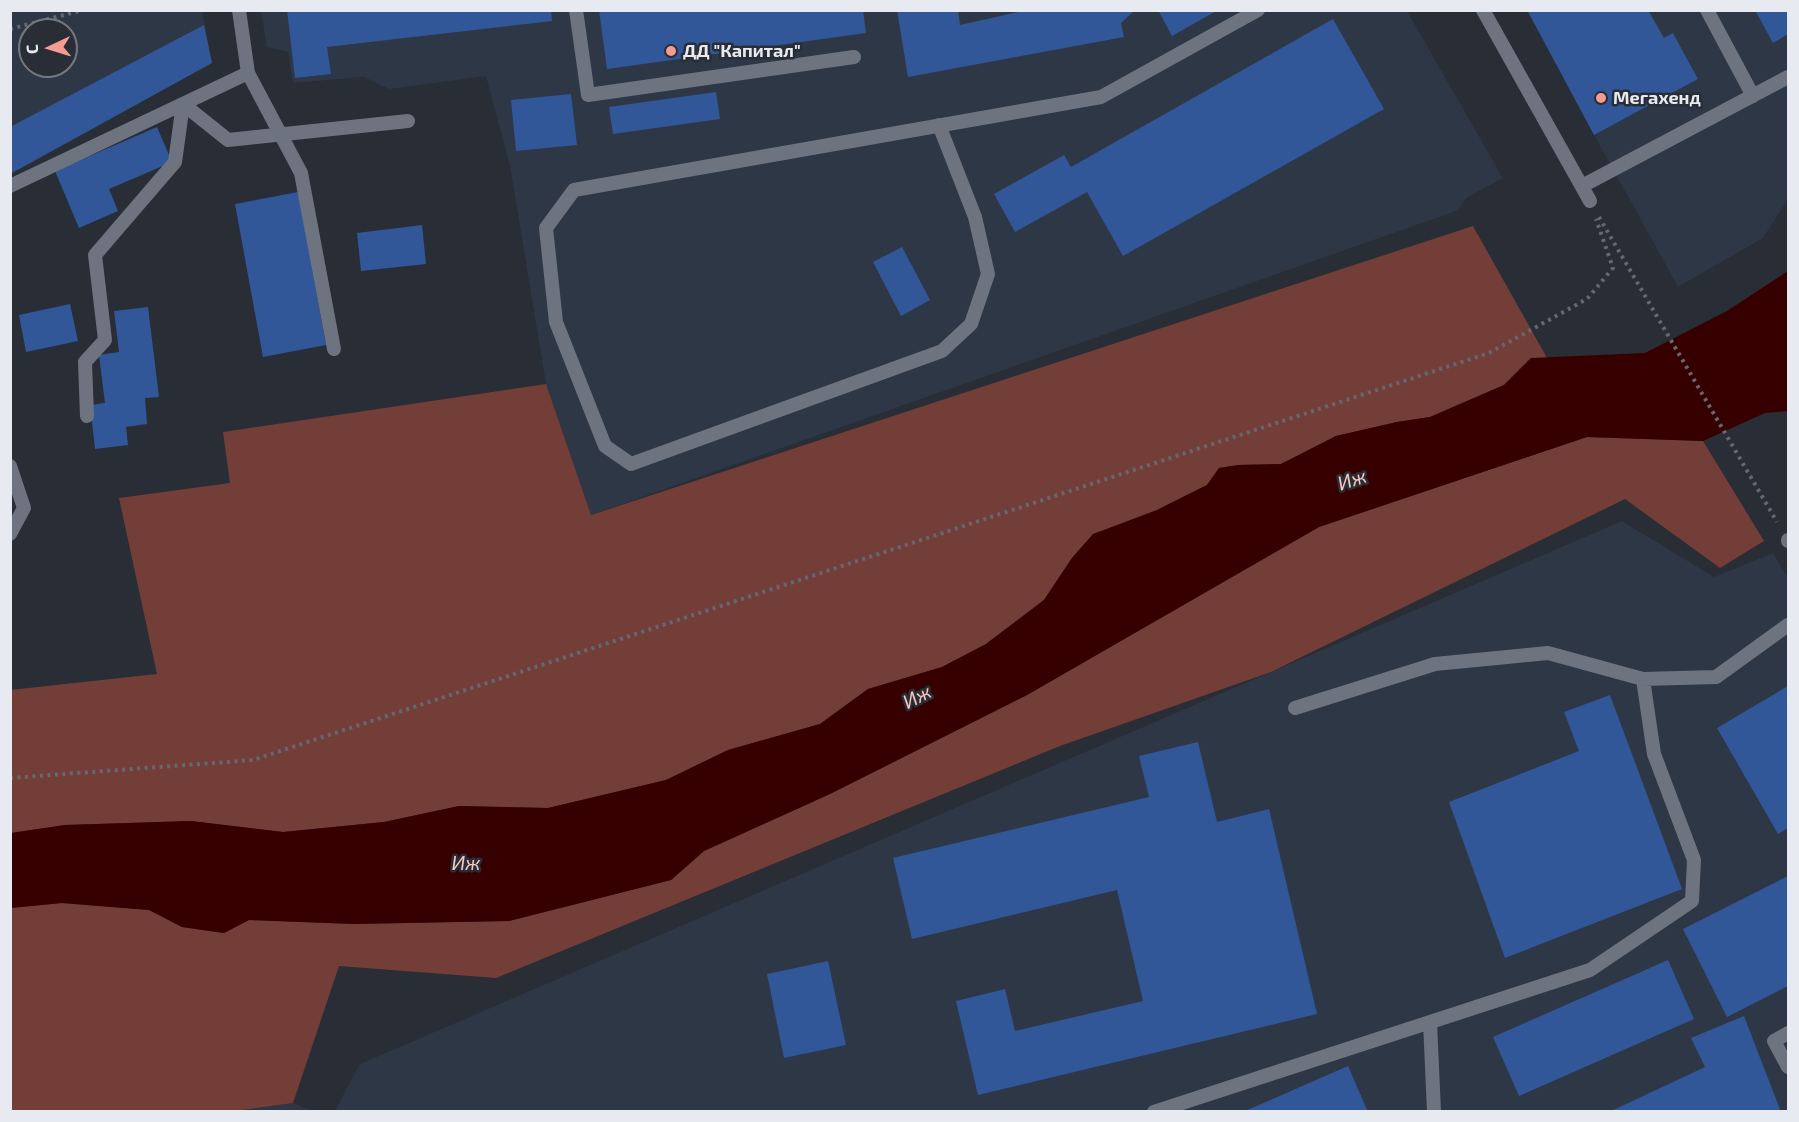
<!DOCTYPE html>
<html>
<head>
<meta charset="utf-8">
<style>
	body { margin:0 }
	#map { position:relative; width:1799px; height:1122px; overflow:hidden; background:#282d36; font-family:"Exo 2",sans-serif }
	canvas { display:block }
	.frame { position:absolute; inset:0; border:12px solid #e7eaf0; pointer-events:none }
	.north { position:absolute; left:18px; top:18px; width:60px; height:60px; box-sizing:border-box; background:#282d36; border:2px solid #747980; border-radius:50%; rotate:266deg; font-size:16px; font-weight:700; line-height:24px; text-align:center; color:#e7eaf0 }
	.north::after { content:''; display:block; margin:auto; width:21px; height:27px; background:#f59c92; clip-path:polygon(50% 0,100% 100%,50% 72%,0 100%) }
</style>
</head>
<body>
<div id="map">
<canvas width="1799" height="1122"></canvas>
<div class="frame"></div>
<div class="north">С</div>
</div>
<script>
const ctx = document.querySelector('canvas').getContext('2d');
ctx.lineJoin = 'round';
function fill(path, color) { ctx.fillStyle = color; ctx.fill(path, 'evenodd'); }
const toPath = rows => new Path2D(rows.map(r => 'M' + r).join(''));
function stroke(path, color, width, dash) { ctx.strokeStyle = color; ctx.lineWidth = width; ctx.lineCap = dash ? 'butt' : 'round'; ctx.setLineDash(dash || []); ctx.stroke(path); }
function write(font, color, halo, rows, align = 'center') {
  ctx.font = font + ' "Exo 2",sans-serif'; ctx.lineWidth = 5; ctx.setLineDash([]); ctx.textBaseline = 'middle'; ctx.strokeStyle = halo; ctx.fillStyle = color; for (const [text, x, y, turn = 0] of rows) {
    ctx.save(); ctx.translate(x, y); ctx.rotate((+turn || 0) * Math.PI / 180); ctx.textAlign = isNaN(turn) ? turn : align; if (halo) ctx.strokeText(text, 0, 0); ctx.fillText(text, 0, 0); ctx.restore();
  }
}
fill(toPath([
	[11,11,202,11,212,63,11,174],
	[30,30,66,30,66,66,30,66],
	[261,11,1407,11,1503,178,1466,198,1459,210,591,515,546,384,510,166,486,76,389,89,364,77,293,83,288,52,267,47],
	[1648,11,1788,11,1788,199,1763,238,1678,287,1594,135,1698,79,1674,34,1664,38],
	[1622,521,1714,577,1773,553,1788,578,1788,1111,334,1112,360,1064],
	[293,1103,312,1111,227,1111]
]), '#2e3745');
fill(toPath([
	[1473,226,1547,358,1531,358,1504,385,1430,417,1397,422,1336,436,1281,464,1238,465,1219,468,1207,485,1157,510,1093,535,1072,558,1044,600,986,644,942,667,868,689,820,724,728,750,666,780,548,808,459,806,384,822,283,832,191,821,65,825,11,833,10,690,157,674,119,498,230,483,223,432,546,384,591,515],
	[1587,437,1703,441,1764,541,1720,568,1625,499,1271,672,1060,746,496,978,339,966,293,1103,227,1112,11,1111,10,908,62,903,149,910,182,927,224,933,249,920,354,924,509,921,671,880,704,851,830,794,1027,695,1319,527]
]), '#743e38');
fill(toPath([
	[1788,271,1788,411,1765,413,1703,441,1587,437,1319,527,1027,695,830,794,704,851,671,880,509,921,354,924,249,920,224,933,182,927,149,910,62,903,11,908,11,833,65,825,191,821,283,832,384,822,459,806,548,808,666,780,728,750,820,724,868,689,942,667,986,644,1044,600,1072,558,1093,534,1157,510,1207,485,1219,468,1238,465,1281,464,1336,436,1397,422,1430,417,1504,385,1531,358,1645,353,1727,311]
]), '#370000');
fill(toPath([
	[287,10,551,10,552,21,327,47,331,74,295,78],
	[599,10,863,10,866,33,607,69],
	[897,10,958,10,960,25,1027,10,1135,10,1121,23,1124,37,908,77],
	[1158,10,1218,10,1172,36],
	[1527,10,1648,10,1664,38,1673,33,1698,79,1594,135],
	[1755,10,1788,10,1788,34,1773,43],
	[1333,19,1384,109,1123,256,1087,192,1015,232,994,194,1064,155,1071,167],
	[204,25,212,63,10,174,10,127],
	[716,92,720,119,613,134,609,107],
	[571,94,577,145,516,151,511,100],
	[157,127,172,162,109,189,118,211,79,228,55,171],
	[298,192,326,345,263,357,235,204],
	[422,225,426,264,361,271,357,233],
	[902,247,930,300,901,316,873,262],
	[70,304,78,341,26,352,19,315],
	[148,307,159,397,145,398,147,424,126,427,128,445,95,449,90,405,105,403,99,355,119,352,114,311],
	[1788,686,1788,828,1778,834,1717,728],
	[1610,695,1682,889,1505,958,1449,802,1579,751,1564,712],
	[1198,742,1217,822,1269,809,1317,1014,978,1095,956,1001,1005,989,1015,1031,1143,1001,1117,890,912,939,893,858,1149,797,1139,756],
	[1788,876,1788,986,1727,1017,1683,929],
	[1668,960,1694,1019,1519,1096,1493,1037],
	[828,961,846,1045,784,1058,767,974],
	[1744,1016,1781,1112,1609,1112,1705,1067,1691,1038],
	[1348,1066,1368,1112,1243,1112]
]), '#315798');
stroke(toPath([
	[10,29,83,10],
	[1599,217,1777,522],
	[10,778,253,760,1489,353,1587,299,1613,268,1596,219]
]), '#646870', 4, [3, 4.5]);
stroke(toPath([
	[576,10,588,95,854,57],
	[1483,10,1590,201],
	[1707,10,1753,96],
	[248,73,301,173,334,349],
	[183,104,228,140,408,121],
	[939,125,975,217,988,274,971,324,942,351,631,464,605,446,556,322,546,228,574,190,1101,97,1258,10],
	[10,186,248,73,239,10],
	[1582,186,1788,77],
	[87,416,85,362,105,340,95,255,175,162,183,104],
	[10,466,24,508,10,534],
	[1788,540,1788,541],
	[1295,708,1435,664,1548,653,1643,679],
	[1430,1022,1434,1112],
	[1788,1033,1774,1041,1788,1067],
	[1154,1112,1590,970,1692,901,1694,860,1654,754,1643,679,1716,677,1788,625]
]), '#6e747f', 14);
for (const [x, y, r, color] of [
	[671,51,6,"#f59c92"],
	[1601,98,6,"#f59c92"]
]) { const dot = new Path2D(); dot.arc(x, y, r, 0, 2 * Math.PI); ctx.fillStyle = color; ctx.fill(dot); stroke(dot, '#282d36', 2); }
write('bold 18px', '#e7eaf0', '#282d36', [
	["ДД \"Капитал\"",683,51],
	["Мегахенд",1613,98]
], 'left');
write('italic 20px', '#f8c7c0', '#282d36', [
	["Иж",1352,480,-18],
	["Иж",917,697,-27],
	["Иж",466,863]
]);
</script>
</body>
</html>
